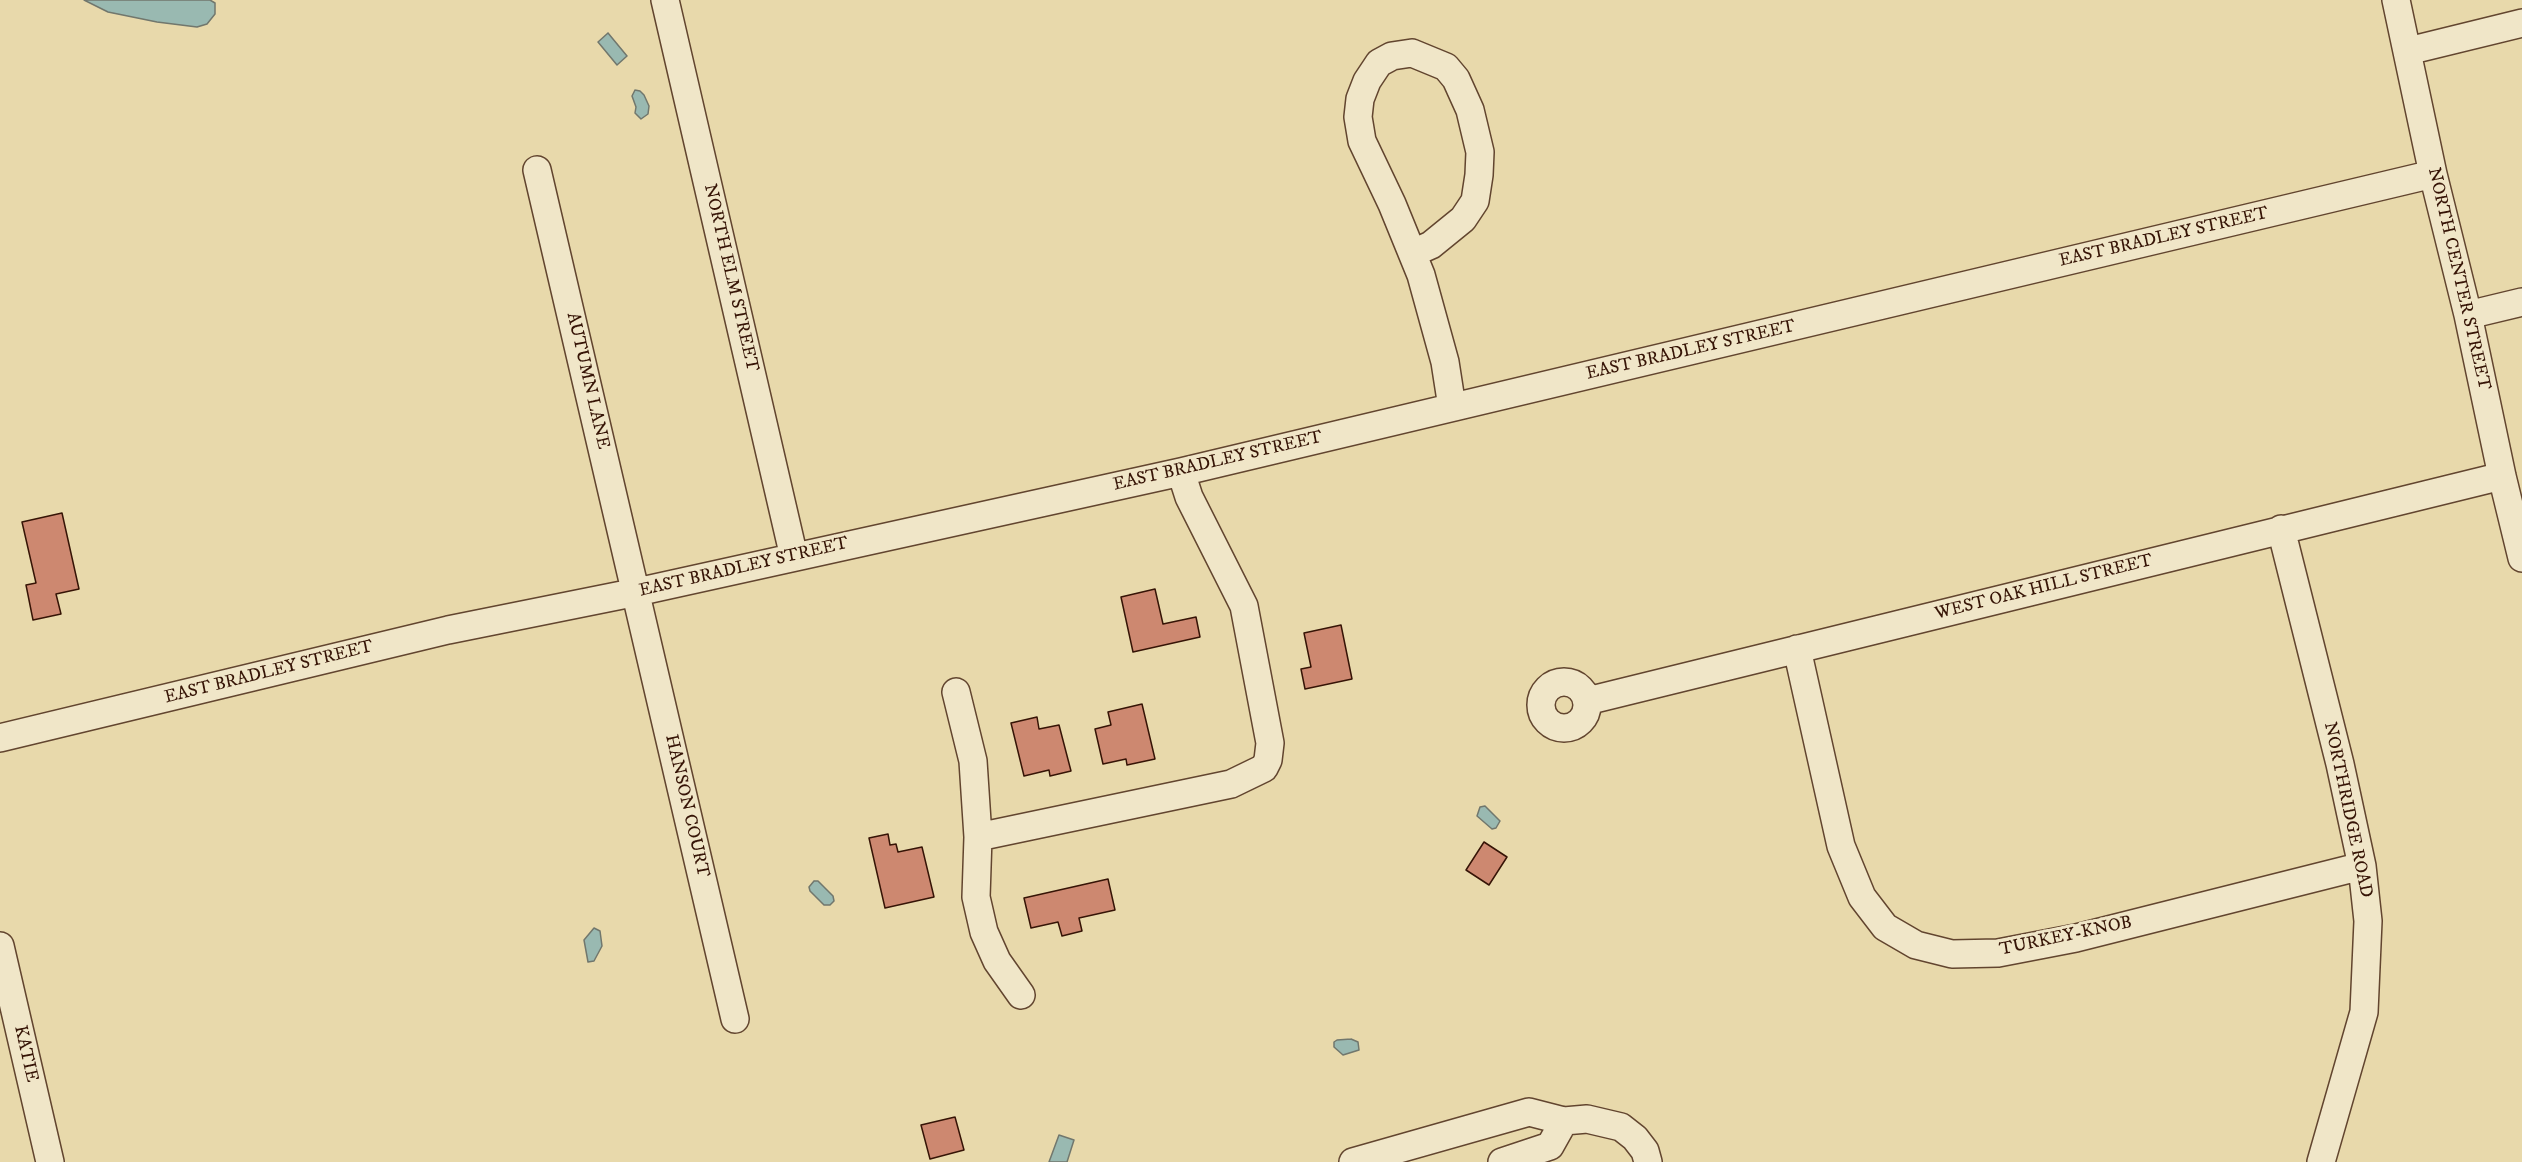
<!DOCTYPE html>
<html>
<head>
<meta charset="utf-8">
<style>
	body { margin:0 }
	canvas { display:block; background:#e8d9ab }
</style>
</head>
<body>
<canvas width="2522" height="1162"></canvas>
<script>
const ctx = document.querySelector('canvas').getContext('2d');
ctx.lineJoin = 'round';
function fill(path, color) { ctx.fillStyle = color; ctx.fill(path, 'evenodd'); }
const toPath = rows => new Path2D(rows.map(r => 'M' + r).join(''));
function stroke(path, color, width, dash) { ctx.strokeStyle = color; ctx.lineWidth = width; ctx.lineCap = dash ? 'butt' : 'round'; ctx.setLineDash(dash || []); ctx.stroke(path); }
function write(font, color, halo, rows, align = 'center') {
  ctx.font = font + ' "IM FELL DW Pica",serif'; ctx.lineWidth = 6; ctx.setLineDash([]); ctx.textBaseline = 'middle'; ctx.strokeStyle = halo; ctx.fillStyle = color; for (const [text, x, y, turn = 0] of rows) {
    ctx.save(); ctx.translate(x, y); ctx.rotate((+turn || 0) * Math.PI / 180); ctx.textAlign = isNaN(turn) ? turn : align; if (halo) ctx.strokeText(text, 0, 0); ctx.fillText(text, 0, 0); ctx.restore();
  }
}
const water = toPath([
	[84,0,210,0,215,3,215,14,207,24,197,27,157,22,108,12,84,0],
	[608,33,627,56,617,65,598,42,608,33],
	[635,90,640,91,644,95,649,106,648,114,641,119,635,113,636,107,632,96,635,90],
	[1485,806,1500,821,1496,828,1492,829,1477,816,1480,807,1485,806],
	[814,881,818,881,833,896,834,901,830,905,824,905,810,891,809,887,814,881],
	[594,928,600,931,602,946,594,961,588,962,584,940,594,928],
	[1351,1039,1358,1042,1359,1050,1343,1055,1334,1047,1334,1042,1337,1040,1351,1039],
	[1059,1135,1074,1140,1067,1162,1049,1162,1059,1135]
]);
fill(water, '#99b9b1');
stroke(water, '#71776d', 1.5);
const building = toPath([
	[62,513,79,589,56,594,61,614,33,620,26,585,36,583,22,522,62,513],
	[1155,589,1163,624,1196,617,1200,637,1133,652,1121,597,1155,589],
	[1341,625,1352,679,1305,689,1301,669,1311,667,1304,633,1341,625],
	[1142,704,1155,759,1127,765,1126,759,1103,764,1095,729,1111,725,1108,712,1142,704],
	[1037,717,1039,729,1059,725,1071,771,1050,776,1049,770,1024,776,1011,723,1037,717],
	[888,834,890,845,896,844,898,852,922,847,934,897,885,908,869,838,888,834],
	[1484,842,1507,857,1489,885,1466,870,1484,842],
	[1108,879,1115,910,1079,918,1082,931,1062,936,1058,922,1031,928,1024,898,1108,879],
	[955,1117,964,1150,930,1159,921,1125,955,1117]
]);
fill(building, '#cd8870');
stroke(building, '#361406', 1.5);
const minor = toPath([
	[665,0,794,557],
	[2396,0,2433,174,2468,315,2502,476,2522,558],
	[2408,51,2522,23],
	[537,170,735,1019],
	[1413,253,1431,245,1463,219,1475,201,1479,175,1480,152,1470,110,1456,79,1446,67,1412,53,1392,56,1379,63,1367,81,1360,99,1358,117,1362,141,1392,204,1421,275,1445,362,1452,407],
	[2468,315,2522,302],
	[2281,529,2340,764,2362,866,2368,921,2364,1012,2321,1162],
	[1797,649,1841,846,1862,897,1885,927,1916,945,1952,954,1998,953,2076,938,2362,866],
	'1541 705a23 23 0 1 1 46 0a23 23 0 1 1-46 0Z',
	[956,692,973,761,978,837,976,897,984,932,997,961,1021,995],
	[1587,701,2502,476],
	[0,738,448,630,637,592,1181,472,2433,174],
	[978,837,1231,784,1264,768,1268,760,1270,743,1244,606,1189,497,1181,472],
	[0,946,50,1162],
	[1353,1162,1529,1112,1564,1121,1587,1119,1621,1127,1635,1138,1645,1151,1648,1162],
	[1502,1162,1550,1146,1564,1121]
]);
stroke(minor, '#62452f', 30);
stroke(minor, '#f0e6c8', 27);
write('18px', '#361406', '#f0e6c8', [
	["EAST BRADLEY STREET",2164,238,-13],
	["NORTH ELM STREET",730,278,77],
	["NORTH CENTER STREET",2458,279,77],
	["EAST BRADLEY STREET",1691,351,-13],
	["AUTUMN LANE",587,381,77],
	["EAST BRADLEY STREET",1218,462,-13],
	["EAST BRADLEY STREET",744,568,-13],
	["WEST OAK HILL STREET",2044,588,-14],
	["EAST BRADLEY STREET",269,673,-14],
	["HANSON COURT",686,806,77],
	["NORTHRIDGE ROAD",2347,810,78],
	["TURKEY-KNOB",2066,937,-12],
	["KATIE",25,1054,77]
]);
</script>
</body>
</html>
